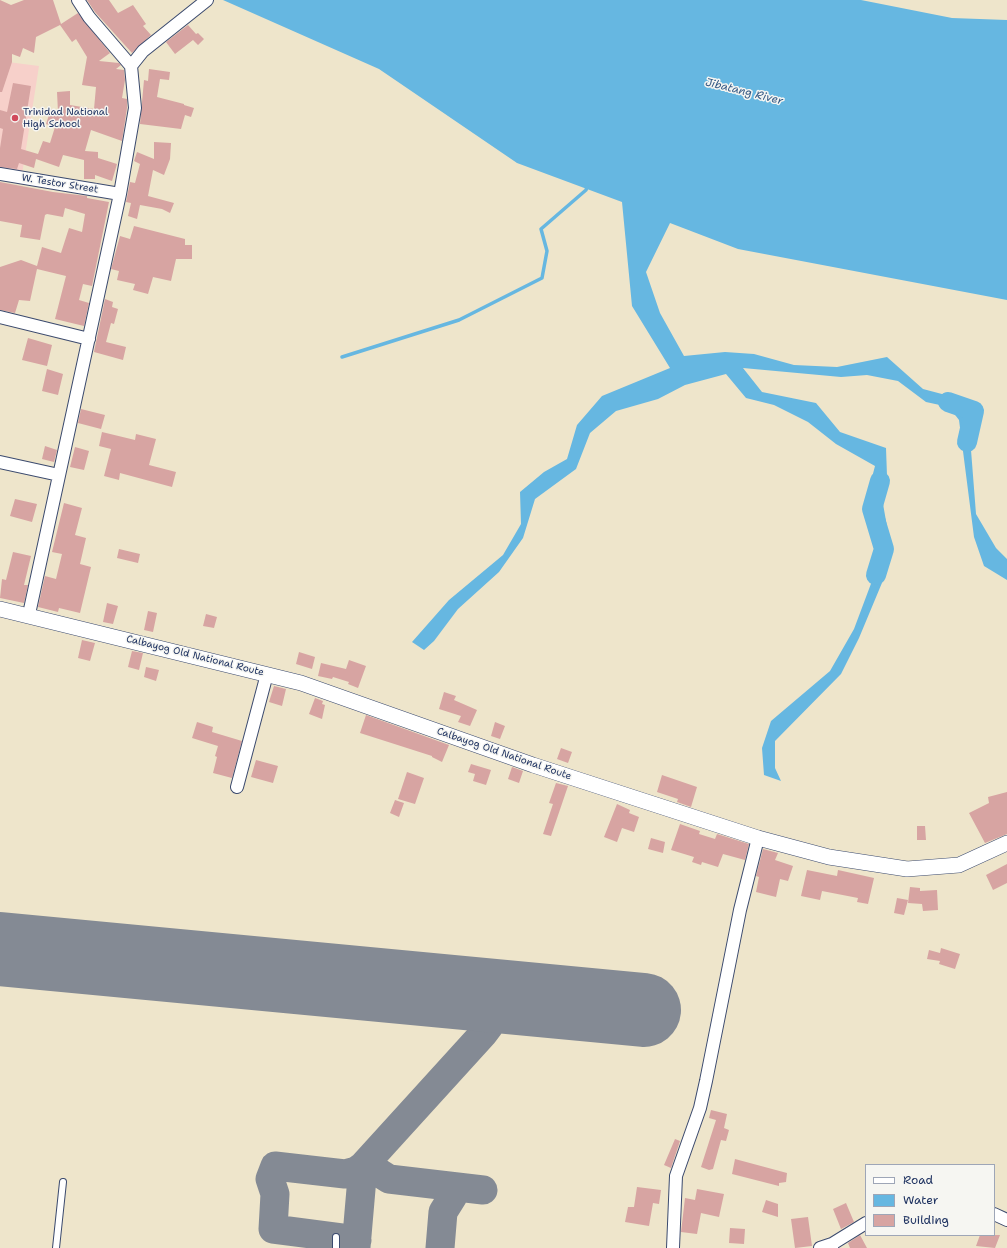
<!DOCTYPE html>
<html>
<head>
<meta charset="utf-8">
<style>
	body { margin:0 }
	#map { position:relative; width:1007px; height:1248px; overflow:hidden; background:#eee5cb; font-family:"Shantell Sans",sans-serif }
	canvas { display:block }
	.legend { position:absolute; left:865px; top:1164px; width:130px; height:72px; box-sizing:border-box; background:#f6f6f2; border:1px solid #9ea6b7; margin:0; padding:5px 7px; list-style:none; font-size:12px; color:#1b2f5e }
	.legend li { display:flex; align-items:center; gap:8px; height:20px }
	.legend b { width:20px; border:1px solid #9ea6b7 }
</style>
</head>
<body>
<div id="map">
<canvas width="1007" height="1248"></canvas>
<ul class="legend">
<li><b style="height:5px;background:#fff"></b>Road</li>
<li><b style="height:11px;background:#66b7e1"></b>Water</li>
<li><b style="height:11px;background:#d7a4a2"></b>Building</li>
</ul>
</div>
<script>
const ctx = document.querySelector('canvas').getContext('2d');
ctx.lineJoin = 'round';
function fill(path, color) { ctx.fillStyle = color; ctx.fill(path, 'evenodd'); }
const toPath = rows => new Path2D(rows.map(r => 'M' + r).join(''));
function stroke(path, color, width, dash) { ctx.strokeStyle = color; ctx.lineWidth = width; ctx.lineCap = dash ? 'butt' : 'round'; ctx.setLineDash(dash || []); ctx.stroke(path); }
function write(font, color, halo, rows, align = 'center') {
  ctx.font = font + ' "Shantell Sans",sans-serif'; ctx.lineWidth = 3; ctx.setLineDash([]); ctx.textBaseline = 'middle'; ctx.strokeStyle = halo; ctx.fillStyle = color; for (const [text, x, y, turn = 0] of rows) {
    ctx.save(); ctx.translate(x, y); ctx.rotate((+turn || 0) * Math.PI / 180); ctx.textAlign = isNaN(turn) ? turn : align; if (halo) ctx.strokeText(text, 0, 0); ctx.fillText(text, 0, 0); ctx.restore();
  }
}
fill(toPath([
	[0,61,39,66,22,174,0,171]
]), '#f7d0ca');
fill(toPath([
	[223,0,861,0,952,18,1007,20,1007,300,738,249,670,223,646,272,660,313,684,356,725,352,754,354,794,365,837,367,887,357,923,389,957,398,974,406,971,450,976,514,996,548,1007,559,1007,580,984,566,974,537,959,420,949,407,926,402,898,381,867,375,841,377,743,368,762,392,816,403,840,432,886,448,887,476,882,498,890,544,884,578,859,638,841,674,775,741,775,768,781,781,764,775,762,748,771,721,830,671,854,629,884,549,869,489,875,466,836,444,808,422,774,405,746,398,726,374,685,385,658,399,616,411,590,433,576,469,535,499,523,538,499,572,458,609,434,641,424,650,412,642,449,600,503,555,521,524,520,492,544,472,567,459,577,425,602,396,670,368,632,306,622,202,517,163,379,69]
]), '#66b7e1');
stroke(toPath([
	[342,357,459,320,542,278,547,251,541,229,586,190,587,187]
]), '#66b7e1', 3.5);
stroke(toPath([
	[948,402,974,411,967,442],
	[876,575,884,549,872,509,880,481]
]), '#66b7e1', 20);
stroke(toPath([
	[374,1154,372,1163,374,1168,378,1172,389,1179,483,1190],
	[357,1240,273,1229,275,1194,270,1179,275,1166,345,1174,356,1171,363,1166],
	[356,1247,363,1166,483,1034,489,1026,486,1008,480,1001,464,993],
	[440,1248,443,1212,453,1196,450,1186]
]), '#848a94', 29);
stroke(toPath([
	[0,949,644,1010]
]), '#848a94', 74);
fill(toPath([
	[0,0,11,5,24,0,53,0,61,24,78,13,110,53,99,61,119,63,121,65,116,69,124,70,125,80,122,98,127,99,127,108,122,141,91,130,85,151,98,152,98,158,117,164,112,181,95,175,95,179,84,179,84,160,63,155,59,167,36,159,34,168,19,163,17,169,0,167,0,148,3,129,0,128,0,110,7,112,13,83,31,86,21,149,38,154,43,141,50,143,55,127,46,124,51,109,58,112,57,92,70,91,70,105,94,109,96,87,82,85,87,57,76,39,72,42,60,25,36,37,34,53,23,48,20,57,12,54,12,62,2,92,0,92],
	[87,0,109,0,118,13,133,5,146,24,143,26,151,35,132,53,95,12],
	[188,25,196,34,198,33,204,39,198,45,193,40,175,54,166,42],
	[149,69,170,72,169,80,160,79,157,97,184,104,184,105,194,108,191,117,185,115,181,129,140,124,144,80,148,81],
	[154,142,171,143,170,159,164,175,153,170,148,196,174,203,170,213,162,209,140,205,137,219,128,216,131,203,126,202,130,182,135,183,140,164,134,161,137,152,154,159],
	[0,182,53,192,87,196,87,198,109,202,92,286,83,284,79,300,89,303,84,326,55,319,66,276,37,269,30,301,19,300,15,313,0,310,0,267,21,260,37,266,42,247,61,253,69,228,82,232,85,214,65,208,63,217,47,214,45,215,40,240,20,237,22,225,0,221],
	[134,226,185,239,185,245,192,245,192,259,176,259,171,281,153,277,148,294,133,290,135,284,117,280,119,271,111,269,120,236,130,239],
	[105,299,113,302,112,307,118,309,114,324,111,323,106,342,126,347,123,360,94,352],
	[28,338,52,345,47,366,22,360],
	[47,369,63,374,58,395,42,391],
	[81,409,105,415,101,429,78,423],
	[102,432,135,440,136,434,156,439,149,465,176,472,172,487,120,473,119,480,104,476,111,449,99,446],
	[45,446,57,450,54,462,42,459],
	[75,447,89,451,84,470,70,467],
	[15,499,37,504,32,522,10,516],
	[64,503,82,508,75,535,86,538,80,564,91,567,80,613,59,608,58,612,38,607,45,576,56,579,62,554,52,552],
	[119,549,140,554,138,563,117,558],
	[13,552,31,556,24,585,28,585,24,603,0,598,2,579,6,580],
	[107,603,118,606,113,624,103,622],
	[148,611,157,613,153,632,144,630],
	[206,614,217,617,214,628,203,626],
	[82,640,95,643,90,661,78,658],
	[132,651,143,653,139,670,128,667],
	[299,652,315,657,312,669,296,664],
	[349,660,366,666,358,688,348,684,349,682,333,677,332,679,318,676,321,663,346,669],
	[146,667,159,670,156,681,144,677],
	[274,686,286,689,282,706,269,702],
	[444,692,456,696,454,700,477,710,470,726,458,722,461,716,439,709],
	[315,698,323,701,322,704,325,705,322,719,309,714],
	[366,715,449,745,442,762,432,757,432,756,360,733],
	[197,722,213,727,212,732,242,741,232,778,213,773,217,757,215,756,218,746,192,738],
	[495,722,505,726,500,739,491,736],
	[561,748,572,752,568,763,557,759],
	[256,760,278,766,273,783,251,777],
	[471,764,491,770,486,785,473,781,475,774,468,772],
	[512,767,523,771,519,783,508,779],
	[407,772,424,778,415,804,398,799],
	[662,775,697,787,691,807,677,802,678,799,657,792],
	[556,783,568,786,551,836,543,834,553,804,549,803],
	[1007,792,1007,834,985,843,969,813,989,803,988,797],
	[395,800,404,803,399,817,390,813],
	[617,804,630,810,629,813,639,817,634,832,622,828,617,842,604,837],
	[680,824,700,831,699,834,715,839,717,834,749,844,745,860,723,854,718,867,702,862,701,865,692,862,694,857,671,850],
	[917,826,925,826,926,840,917,840],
	[651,838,665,842,663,853,648,849],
	[763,849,778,853,775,860,793,866,788,881,780,879,776,897,756,892,759,877,756,876],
	[1007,864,1007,883,993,890,986,875],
	[807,870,837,876,838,870,874,878,868,904,857,902,858,898,822,891,820,900,801,896],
	[910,887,920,888,920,891,937,890,938,910,923,911,922,904,908,903],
	[897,898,908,900,904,915,894,913],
	[941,948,960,954,955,969,939,964,940,961,927,959,929,950,940,953],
	[711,1110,727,1114,724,1128,729,1130,726,1141,721,1140,713,1169,709,1170,701,1167,716,1120,709,1118],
	[675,1139,680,1141,671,1168,664,1165],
	[735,1159,787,1173,786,1182,779,1183,779,1186,732,1174],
	[637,1187,661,1190,659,1204,653,1203,649,1226,625,1222,628,1207,634,1207],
	[697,1189,724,1194,719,1217,701,1213,697,1234,681,1232,685,1198,695,1200],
	[766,1200,778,1204,778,1217,762,1212],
	[846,1203,854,1222,841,1229,833,1209],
	[808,1217,812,1246,795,1248,791,1219],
	[730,1228,745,1229,744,1244,729,1243],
	[860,1235,867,1248,850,1248,848,1243],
	[980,1235,1000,1235,995,1248,976,1246]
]), '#d7a4a2');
const service = toPath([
	[56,1248,63,1182],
	[336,1248,336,1237]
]);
const minor = toPath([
	[78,0,89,17,131,66,143,51,207,0],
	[0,174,120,194],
	[0,317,89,339],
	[0,462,59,475],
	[29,614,120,194,135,108,131,66],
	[237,787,267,674],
	[994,1214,1007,1220],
	[673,1248,676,1176,700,1108,706,1081,740,910,758,838],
	[820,1248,832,1244],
	[832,1248,832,1244,866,1223]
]);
const tertiary = toPath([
	[0,609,301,683,533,765,758,838,829,857,907,869,959,865,1007,843]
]);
stroke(service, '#3b4a6e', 8);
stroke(minor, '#3b4a6e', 14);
stroke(tertiary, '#3b4a6e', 16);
stroke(service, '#fff', 6);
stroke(minor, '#fff', 12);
stroke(tertiary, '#fff', 15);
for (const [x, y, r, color] of [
	[15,118,4,"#d1495b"]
]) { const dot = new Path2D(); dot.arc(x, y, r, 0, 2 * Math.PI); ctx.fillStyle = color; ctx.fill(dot); stroke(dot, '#f6f6f2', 1.5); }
write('10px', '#1b2f5e', '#f6f6f2', [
	["Trinidad National",23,112],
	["High School",23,124]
], 'left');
write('10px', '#1b2f5e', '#f6f6f2', [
	["W. Testor Street",60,184,9],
	["Calbayog Old National Route",195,656,14],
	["Calbayog Old National Route",504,754,19]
]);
write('italic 11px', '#325885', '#f6f6f2', [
	["Jibatang River",744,92,14]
]);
</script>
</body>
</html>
